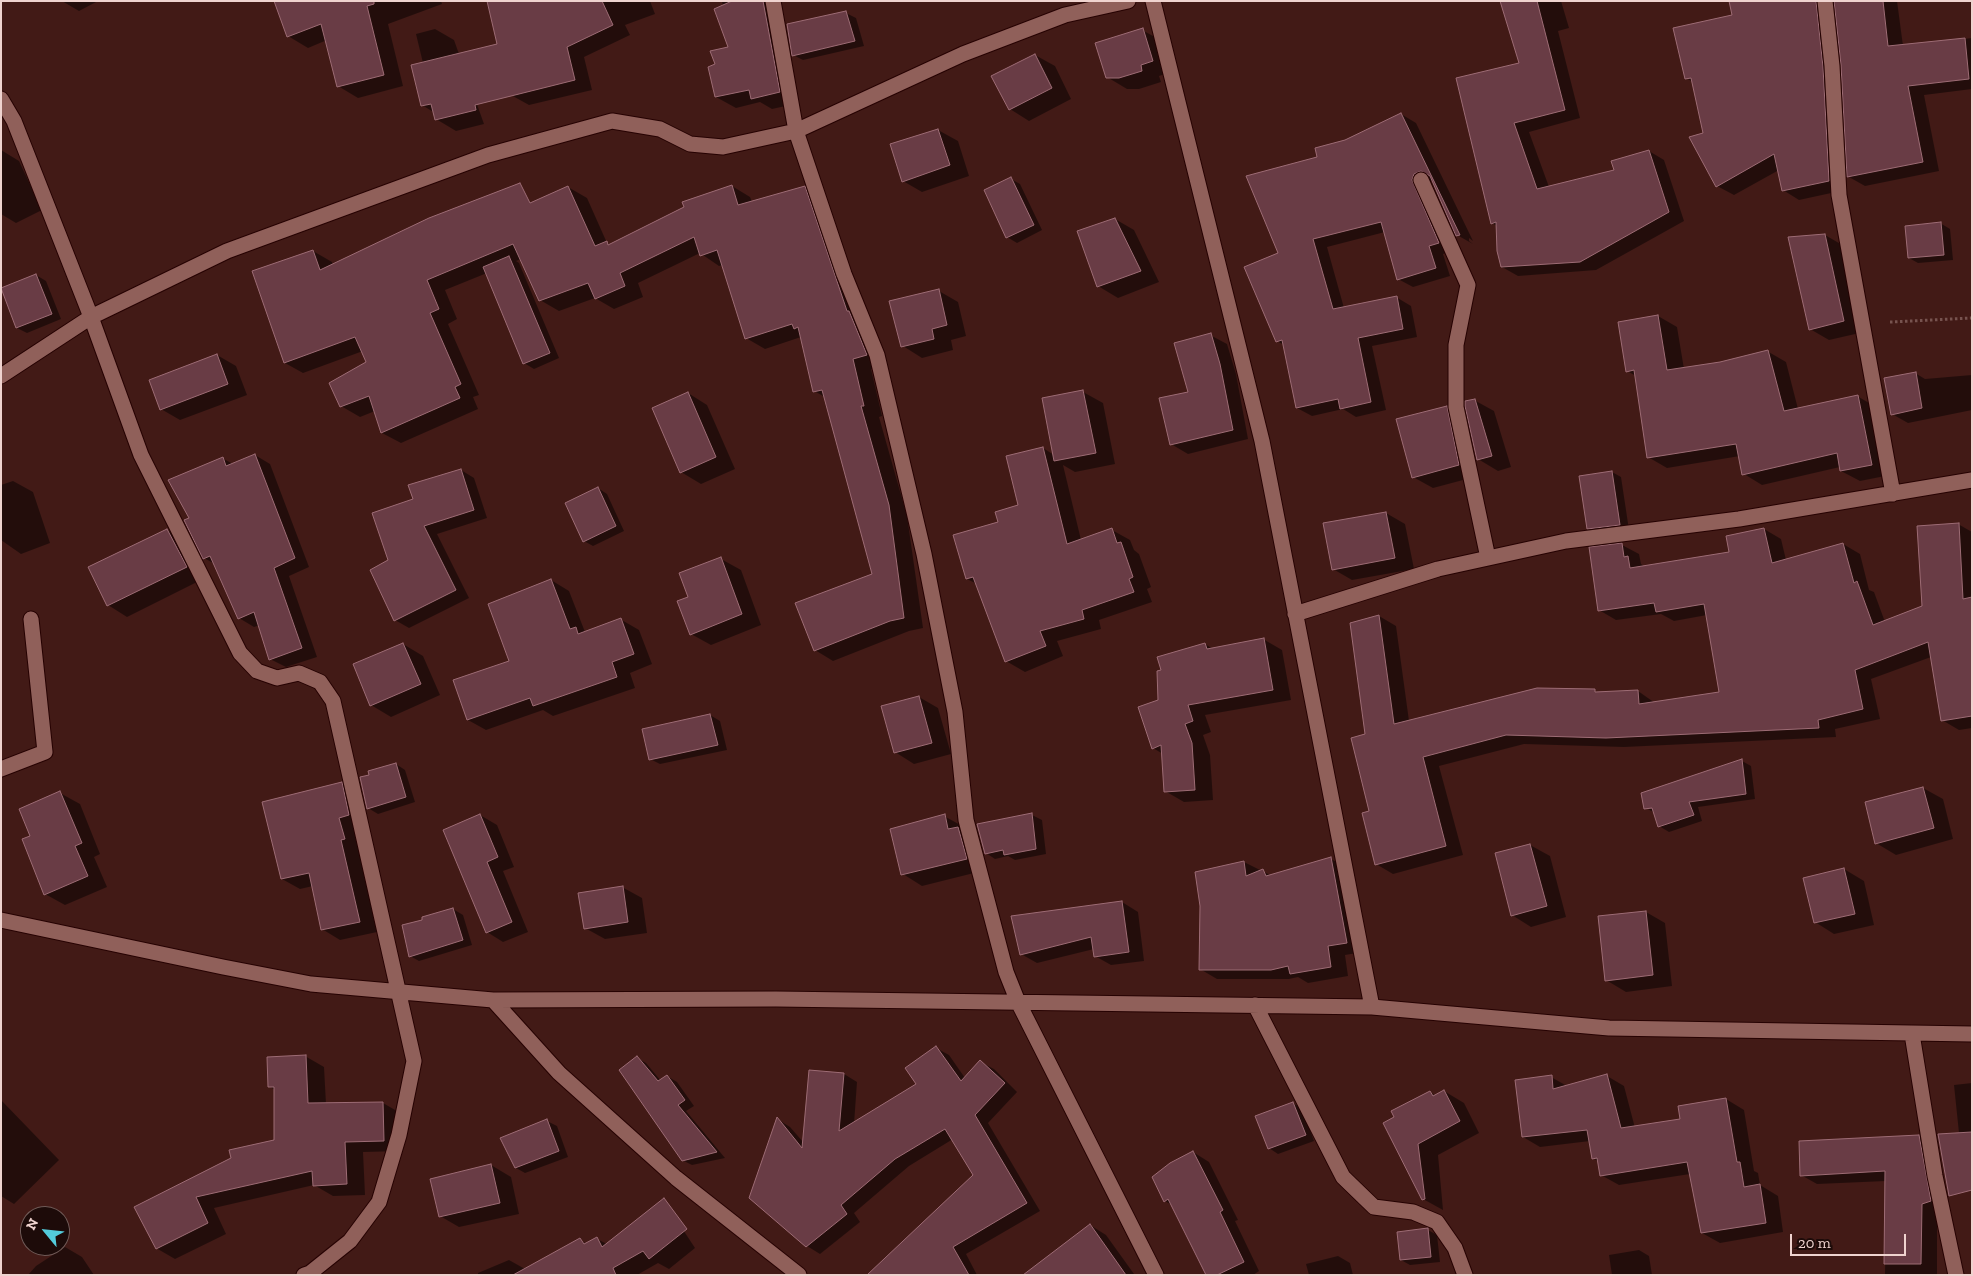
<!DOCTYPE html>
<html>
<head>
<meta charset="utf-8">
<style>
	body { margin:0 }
	#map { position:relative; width:1973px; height:1276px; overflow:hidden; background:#421a16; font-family:"Zilla Slab",serif }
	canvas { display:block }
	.frame { position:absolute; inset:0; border:2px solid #efd3cf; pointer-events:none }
	.north { position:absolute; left:20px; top:1206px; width:50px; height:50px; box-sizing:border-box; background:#1d0b09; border:1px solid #715b58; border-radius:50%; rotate:298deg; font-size:14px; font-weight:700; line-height:20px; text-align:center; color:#efd3cf }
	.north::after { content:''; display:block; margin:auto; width:18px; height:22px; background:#53cbdb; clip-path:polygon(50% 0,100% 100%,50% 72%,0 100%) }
	.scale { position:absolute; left:1790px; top:1234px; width:116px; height:22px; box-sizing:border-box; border:2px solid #efd3cf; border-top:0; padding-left:6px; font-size:15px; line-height:18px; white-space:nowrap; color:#efd3cf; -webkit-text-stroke:4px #1d0b09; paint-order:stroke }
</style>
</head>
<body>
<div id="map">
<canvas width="1973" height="1276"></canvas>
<div class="frame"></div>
<div class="north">N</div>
<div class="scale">20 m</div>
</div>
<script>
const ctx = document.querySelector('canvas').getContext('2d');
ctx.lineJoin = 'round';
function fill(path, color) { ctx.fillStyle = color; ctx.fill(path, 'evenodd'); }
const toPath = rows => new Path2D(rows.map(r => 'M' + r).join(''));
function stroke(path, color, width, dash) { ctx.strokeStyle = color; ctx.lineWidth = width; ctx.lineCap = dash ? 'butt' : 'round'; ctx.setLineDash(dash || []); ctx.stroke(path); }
fill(toPath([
	[62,1,98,1,79,11],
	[275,1,441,1,442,4,388,24,403,86,358,98,338,86,327,40,308,48,288,36],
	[548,1,650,1,655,14,625,25,630,35,584,57,592,90,529,105,511,95],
	[722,1,777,1,784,18,799,103,772,109,760,102,736,108,716,97,717,65,730,48],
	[1501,1,1561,1,1569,28,1558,31,1580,118,1529,132,1549,187,1616,171,1649,151,1664,160,1684,221,1596,270,1518,276,1502,267,1497,226,1492,223,1520,64],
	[1730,1,1897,1,1903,46,1972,38,1972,89,1924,95,1939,171,1865,186,1849,177,1843,65,1836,3,1832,12,1845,190,1799,200,1783,190,1779,170,1734,195,1717,186,1693,82,1686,78,1733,16],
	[846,13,856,18,864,46,803,60,793,55],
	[435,29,454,40,484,124,456,131,436,119,435,113,422,105,423,63,416,34],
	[1142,30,1162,41,1172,72,1159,76,1161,82,1139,89,1127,89,1107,77],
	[1035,55,1055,66,1071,99,1029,121,1010,109],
	[1401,114,1416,123,1473,241,1469,238,1469,241,1473,244,1457,235,1433,180,1428,182,1453,251,1443,254,1450,276,1413,287,1398,279,1385,232,1327,247,1344,308,1396,297,1411,306,1417,337,1372,346,1386,410,1356,417,1343,409,1312,416,1297,408,1284,345,1277,341,1318,158],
	[938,130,958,141,969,176,922,192,903,181],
	[1,150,19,161,42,210,16,223,1,214],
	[1011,179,1020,184,1042,230,1017,243,1007,237],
	[732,186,750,197,752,202,804,187,823,198,885,366,871,369,882,416,879,417,907,516,923,628,909,631,833,661,815,650,873,575,825,397,814,391,801,337,765,349,746,338,723,265,719,266,700,253,638,283,643,297,614,309,595,298,559,311,540,300,521,259,516,261,519,263,559,358,534,369,524,363,487,273,445,290,457,319,448,324,479,395,473,397,478,409,401,443,382,433,375,411,360,417,341,406,368,363,363,351,303,373,285,363,313,251,332,262,333,265,528,201,533,203,568,187,587,198,607,243,611,245],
	[1115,219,1134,230,1159,282,1118,298,1098,286],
	[1940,223,1950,229,1953,260,1918,263,1909,258],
	[1825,235,1844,246,1864,332,1829,340,1810,329],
	[36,275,46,281,61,319,27,333,17,328,2,290],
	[939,291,958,302,966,336,951,340,953,350,922,358,903,346],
	[1658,316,1677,327,1684,369,1693,369,1767,351,1786,362,1798,409,1857,396,1876,407,1890,475,1860,481,1841,471,1840,467,1762,485,1744,474,1740,456,1667,468,1648,457,1636,376,1627,371,1620,323],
	[1210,335,1227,344,1236,374,1248,439,1188,454,1171,444],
	[217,355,236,366,247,395,180,420,161,409],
	[1915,373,1925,379,1972,375,1972,410,1908,423,1892,414],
	[1083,392,1103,403,1115,464,1075,472,1063,465,1081,540,1112,530,1130,540,1134,550,1139,554,1151,587,1147,589,1152,602,1099,620,1101,629,1057,641,1063,656,1025,672,1006,661,977,584,967,579,1000,523,1020,506,1043,448,1054,455],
	[688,393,707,405,735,469,701,484,681,472],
	[1474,400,1494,411,1511,467,1498,471,1478,459],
	[1446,407,1466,418,1478,476,1433,488,1413,477],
	[255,455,270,464,309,567,289,576,317,657,286,667,270,659,260,625,254,627,239,618,215,564,204,558,191,518,222,458,233,464],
	[461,470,474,478,487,518,437,534,469,598,409,628,395,620,389,561,415,500],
	[1612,472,1621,477,1629,530,1597,534,1588,528],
	[13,481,33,492,50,543,21,554,1,540,1,485],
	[598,488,607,494,624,531,593,546,584,541],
	[1386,513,1405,524,1414,569,1352,580,1333,569],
	[1958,524,1972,532,1972,728,1959,730,1942,720,1931,657,1871,679,1880,719,1835,729,1836,737,1624,747,1524,744,1439,766,1463,855,1393,874,1376,864,1371,811,1367,735,1379,616,1396,626,1409,721,1595,691,1599,693,1638,691,1655,703,1720,694,1707,615,1674,621,1661,614,1616,620,1599,610,1622,545,1639,554,1641,564,1645,567,1731,553,1727,537,1764,529,1781,539,1786,560,1843,544,1860,554,1869,590,1874,592,1885,622,1923,607],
	[167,530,187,541,205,578,127,617,108,605],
	[721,559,741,570,761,625,711,645,691,634,690,598],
	[551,580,569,591,585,632,620,619,639,630,652,664,630,673,635,688,553,716,543,710,486,730,468,720,511,661],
	[1263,639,1282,650,1291,700,1205,715,1211,732,1203,735,1210,755,1213,800,1184,802,1165,791,1163,754,1153,748,1160,701,1205,644,1213,649],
	[403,644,423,656,440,695,391,717,371,705],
	[919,697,938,708,951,754,914,764,895,752],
	[710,715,720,721,727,750,660,764,650,759],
	[1742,761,1751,766,1755,799,1698,807,1702,821,1669,832,1659,826,1655,813,1646,808],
	[396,764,405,770,415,802,378,814,368,808,370,776],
	[341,783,359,793,362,849,359,850,377,932,340,940,322,929,313,886,300,889,282,879],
	[1923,788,1943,799,1953,839,1896,855,1876,843],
	[60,793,80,804,100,854,94,857,107,887,65,905,45,894,31,836],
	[480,815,497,825,514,867,503,871,528,932,503,942,487,932],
	[1032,815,1042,820,1046,854,1015,860,1008,856,995,859,986,853],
	[944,816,964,827,986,870,922,886,903,874],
	[1530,845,1550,856,1566,917,1531,927,1512,915],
	[1331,859,1348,868,1363,952,1345,955,1348,976,1308,983,1298,977,1289,979,1217,979,1200,969,1244,862,1272,876],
	[1844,869,1864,881,1874,925,1834,934,1815,922],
	[622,887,642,898,647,933,605,939,585,928],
	[1122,902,1138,912,1144,961,1111,965,1095,956,1094,949,1037,963,1021,954],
	[453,909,463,915,472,945,419,961,410,956,424,921],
	[1646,912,1665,923,1672,986,1626,992,1606,980],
	[936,1048,949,1055,965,1078,980,1062,994,1069,1017,1092,988,1123,1040,1211,966,1254,977,1275,875,1275,975,1175,953,1139,909,1166,854,1213,860,1222,820,1254,807,1246,750,1197,777,1119,790,1127,804,1143,844,1074,857,1082,854,1124,918,1085],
	[305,1056,324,1067,326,1104,383,1103,402,1114,402,1151,363,1152,365,1195,333,1196,314,1185,214,1208,226,1234,175,1259,156,1248,136,1208,276,1141,275,1090,269,1086],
	[637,1058,646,1063,661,1081,667,1076,677,1082,694,1106,686,1111,725,1158,692,1165,682,1160],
	[1607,1076,1624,1086,1635,1128,1681,1120,1726,1099,1744,1110,1754,1171,1758,1173,1760,1185,1778,1196,1783,1232,1720,1243,1702,1233,1690,1174,1619,1185,1601,1175,1599,1162,1593,1158,1590,1141,1540,1147,1523,1137,1551,1077,1567,1086],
	[1972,1083,1972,1190,1959,1133,1954,1085],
	[1444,1091,1464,1103,1479,1133,1438,1155,1443,1210,1423,1199,1395,1118,1430,1092,1436,1096],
	[1,1100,59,1160,14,1204,1,1196],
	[1293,1103,1302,1109,1314,1141,1278,1154,1269,1148],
	[547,1121,557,1126,568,1157,525,1173,516,1168],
	[1919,1136,1935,1145,1937,1162,1937,1275,1885,1275,1886,1181,1817,1184,1801,1175],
	[1193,1152,1209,1162,1238,1220,1235,1221,1259,1271,1253,1275,1207,1275,1172,1205,1165,1201],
	[491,1165,511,1177,519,1214,459,1227,440,1216],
	[674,1216,695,1248,669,1269,658,1263,637,1275,478,1275,478,1273,509,1260,525,1269,580,1240,587,1244,597,1239,607,1244],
	[1090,1225,1106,1235,1134,1274,1139,1275,1025,1275],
	[1428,1230,1437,1235,1440,1262,1410,1265,1401,1260],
	[65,1247,82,1257,94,1275,28,1275,36,1266],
	[1639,1250,1649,1256,1652,1275,1612,1275,1609,1255],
	[1338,1256,1350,1263,1353,1275,1309,1275,1306,1264]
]), '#0007');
const building = toPath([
	[274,1,374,1,374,4,367,6,384,75,337,87,321,24,287,37,274,1],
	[487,1,602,1,613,25,567,47,575,80,475,105,476,110,435,120,431,104,421,106,411,65,497,44,487,1],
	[732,1,763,1,780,92,751,99,749,90,715,97,708,67,715,64,710,51,728,47,714,9,732,1],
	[1500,1,1537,1,1565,110,1514,123,1537,189,1614,170,1611,161,1649,150,1669,212,1580,262,1501,267,1497,251,1496,222,1491,224,1456,78,1519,63,1500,1],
	[1729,1,1816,1,1823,67,1829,181,1782,191,1774,154,1716,187,1689,137,1703,133,1691,78,1685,79,1673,28,1732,15,1729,1],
	[1834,1,1883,1,1888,46,1965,38,1969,79,1908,86,1923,162,1847,177,1841,65,1834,1],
	[846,11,855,41,792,56,787,24,846,11],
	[1143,28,1153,61,1141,65,1142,71,1119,78,1106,78,1095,43,1143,28],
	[1035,54,1052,88,1009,110,991,76,1035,54],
	[1401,113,1460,235,1456,236,1430,176,1421,171,1414,174,1412,180,1439,243,1429,246,1436,268,1397,280,1381,222,1313,239,1333,309,1397,296,1403,329,1358,338,1371,402,1340,409,1338,399,1296,408,1282,340,1276,342,1244,267,1278,253,1246,176,1317,157,1315,148,1345,140,1401,113],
	[938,129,950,165,902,182,890,144,938,129],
	[1011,177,1034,225,1006,238,984,190,1011,177],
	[520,183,530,203,568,186,595,246,607,241,608,245,684,207,682,202,732,185,738,205,805,186,847,311,849,311,867,355,853,359,864,406,861,406,889,505,904,618,890,621,814,651,795,603,872,574,822,390,813,392,798,327,794,329,792,324,745,339,717,250,700,256,694,237,620,273,625,286,595,299,588,283,539,301,513,244,427,280,439,309,430,313,461,384,455,387,460,398,381,433,369,396,340,407,329,383,366,362,355,337,284,363,252,271,313,250,320,270,429,218,520,183],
	[1115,218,1141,271,1097,287,1077,231,1115,218],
	[1941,222,1944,255,1908,258,1905,226,1941,222],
	[1825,234,1844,321,1809,330,1788,237,1825,234],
	[509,256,550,353,523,364,483,267,509,256],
	[36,274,52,314,16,328,1,288,36,274],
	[939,289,947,325,932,329,934,339,901,347,889,301,939,289],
	[1658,315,1667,370,1720,362,1768,350,1784,411,1858,395,1872,465,1840,471,1837,453,1742,475,1736,444,1647,458,1634,370,1626,372,1618,322,1658,315],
	[1211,333,1220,364,1233,430,1170,445,1159,398,1188,392,1174,343,1211,333],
	[217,354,228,384,160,410,149,380,217,354],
	[1916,372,1922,408,1891,415,1884,378,1916,372],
	[1083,390,1096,453,1054,461,1042,398,1083,390],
	[688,392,716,457,680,473,652,408,688,392],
	[1475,399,1492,456,1477,460,1465,406,1465,401,1475,399],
	[1447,406,1459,465,1412,478,1396,419,1447,406],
	[1043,447,1067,544,1112,528,1117,543,1121,542,1133,577,1129,579,1134,592,1082,610,1084,619,1040,631,1046,646,1005,662,973,577,966,579,953,535,998,522,995,512,1018,505,1006,456,1043,447],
	[255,454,295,558,274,568,302,648,269,660,254,612,238,619,210,556,203,559,184,520,189,518,168,480,223,457,226,466,255,454],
	[461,469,474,510,424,526,456,590,394,621,370,570,388,560,372,513,413,499,408,485,461,469],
	[1612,471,1620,525,1587,529,1579,476,1612,471],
	[598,487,616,526,583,542,565,503,598,487],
	[1386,512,1395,558,1332,570,1323,523,1386,512],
	[1959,523,1963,599,1972,597,1972,716,1941,721,1928,642,1855,670,1863,709,1818,720,1819,728,1606,738,1506,735,1423,757,1446,846,1375,865,1362,813,1369,811,1351,738,1365,734,1350,623,1379,615,1394,724,1537,688,1595,689,1595,692,1638,690,1639,704,1719,692,1704,604,1656,612,1654,603,1598,611,1589,547,1622,543,1624,557,1628,556,1630,568,1729,552,1726,536,1764,528,1772,563,1843,543,1854,583,1857,581,1873,625,1922,606,1917,526,1959,523],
	[167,529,187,567,107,606,88,567,167,529],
	[721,557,742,614,690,635,677,601,688,597,679,573,721,557],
	[551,579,570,629,576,627,578,634,621,618,634,654,612,662,617,677,533,706,530,698,467,720,453,680,509,661,488,604,551,579],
	[1264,638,1273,690,1188,705,1193,721,1185,724,1192,743,1195,790,1164,792,1161,745,1152,749,1138,707,1158,700,1157,671,1161,670,1157,657,1205,643,1207,649,1264,638],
	[403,643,421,684,370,706,353,664,403,643],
	[919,696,932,743,894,753,881,706,919,696],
	[710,714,718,745,649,760,642,729,710,714],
	[1742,759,1746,794,1689,802,1694,815,1658,827,1652,808,1644,809,1641,793,1742,759],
	[396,763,406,797,367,809,360,777,369,775,368,771,396,763],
	[342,782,349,815,339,818,345,839,341,840,360,922,321,930,309,873,281,879,262,802,342,782],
	[1923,787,1934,828,1875,844,1865,802,1923,787],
	[60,791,82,843,75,846,88,876,44,895,22,839,30,836,19,809,60,791],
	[1032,813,1036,849,1004,855,1003,850,985,854,977,824,1032,813],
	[480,814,498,857,487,862,512,922,486,933,443,830,480,814],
	[945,814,948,829,958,827,967,859,901,875,890,829,945,814],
	[1530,844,1547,906,1511,916,1495,853,1530,844],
	[1331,857,1347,943,1328,946,1331,967,1290,974,1288,966,1271,970,1199,970,1200,906,1195,872,1244,861,1246,876,1263,869,1266,876,1331,857],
	[1844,868,1855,914,1814,923,1803,878,1844,868],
	[623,886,628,922,584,929,578,893,623,886],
	[1122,901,1129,952,1094,957,1091,937,1020,955,1011,916,1122,901],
	[453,908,463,940,409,957,402,925,422,920,422,917,453,908],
	[1646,911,1653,975,1605,981,1598,916,1646,911],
	[936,1046,961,1081,980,1060,1005,1083,975,1115,1027,1203,953,1247,969,1275,867,1275,973,1175,945,1129,895,1159,841,1205,847,1214,806,1247,749,1198,777,1117,802,1148,809,1070,844,1073,839,1131,916,1084,905,1068,936,1046],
	[306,1055,308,1103,383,1102,384,1141,345,1142,347,1184,313,1186,312,1171,196,1197,208,1223,156,1249,134,1207,231,1158,229,1150,274,1140,274,1087,268,1087,267,1057,306,1055],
	[637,1056,658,1081,667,1075,685,1100,678,1105,717,1152,682,1161,619,1070,637,1056],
	[1607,1074,1621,1128,1680,1119,1678,1106,1726,1098,1737,1162,1740,1162,1744,1187,1760,1184,1766,1223,1701,1233,1687,1162,1600,1176,1597,1158,1592,1159,1587,1130,1522,1137,1515,1080,1552,1075,1553,1089,1607,1074],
	[1444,1090,1460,1121,1418,1144,1425,1199,1422,1200,1383,1123,1394,1117,1391,1111,1430,1091,1433,1096,1444,1090],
	[1293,1102,1306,1135,1268,1149,1255,1116,1293,1102],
	[547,1119,559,1151,515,1168,500,1138,547,1119],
	[1972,1132,1972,1190,1949,1196,1938,1134,1972,1132],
	[1919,1135,1931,1201,1922,1204,1921,1264,1884,1264,1885,1171,1800,1176,1799,1141,1919,1135],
	[1193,1151,1223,1210,1220,1212,1244,1262,1217,1275,1206,1275,1168,1199,1164,1202,1152,1177,1170,1163,1193,1151],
	[491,1164,500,1203,439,1217,430,1179,491,1164],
	[664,1198,687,1229,649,1259,643,1251,613,1268,616,1275,513,1275,580,1238,584,1244,597,1237,602,1247,664,1198],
	[1090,1224,1126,1275,1023,1275,1090,1224],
	[1428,1228,1431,1257,1400,1260,1397,1232,1428,1228]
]);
fill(building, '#693c45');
stroke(building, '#9d6c75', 1);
const minor = toPath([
	[773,1,796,131,844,274,877,355,924,554,955,712,966,820,1006,972,1018,1002,1156,1275],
	[1153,1,1262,441,1372,1007],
	[1825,1,1832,66,1839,195,1893,494],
	[1,99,14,121,91,317,141,455,240,653,257,671,277,678,299,673,320,682,333,701,414,1061,399,1135,379,1202,350,1241,310,1273,304,1275],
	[1421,180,1468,285,1456,345,1456,407,1488,558],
	[1,376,91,317,227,251,488,155,612,121,660,129,690,144,723,147,796,131,963,54,1065,15,1128,1],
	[1295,614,1438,569,1566,541,1739,519,1972,480],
	[1,769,45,752,31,619],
	[1,920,223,967,311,984,493,1000,776,999,1372,1007,1609,1028,1972,1034],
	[493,1000,559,1073,676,1178,799,1275],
	[1255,1005,1343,1177,1374,1207,1413,1212,1437,1222,1455,1248,1465,1275],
	[1912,1034,1935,1176,1956,1275]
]);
stroke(minor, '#260202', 17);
stroke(toPath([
	[1890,322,1972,318]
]), '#77534f', 3, [2.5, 2.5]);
stroke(minor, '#90605a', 15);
</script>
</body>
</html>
